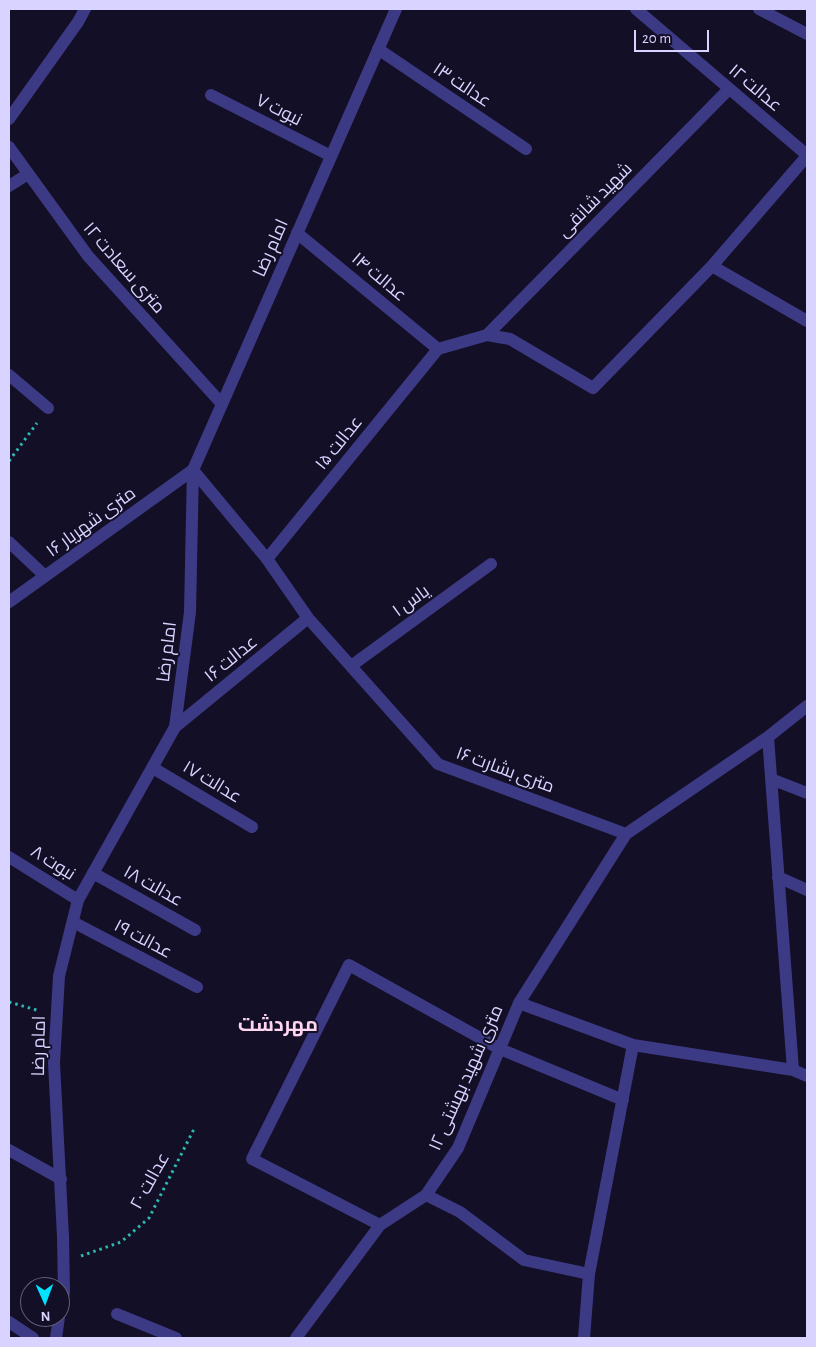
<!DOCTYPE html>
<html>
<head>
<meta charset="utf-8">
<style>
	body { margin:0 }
	#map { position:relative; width:816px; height:1347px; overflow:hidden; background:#130f26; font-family:"Alegreya Sans",sans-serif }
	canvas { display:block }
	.frame { position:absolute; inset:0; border:10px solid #d9d4ff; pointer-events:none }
	.north { position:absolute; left:20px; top:1277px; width:50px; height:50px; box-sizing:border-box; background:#130f26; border:1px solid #625e7d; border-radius:50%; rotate:178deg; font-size:14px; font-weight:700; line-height:20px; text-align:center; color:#d9d4ff }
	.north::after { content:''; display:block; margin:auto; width:18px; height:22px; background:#00e5ff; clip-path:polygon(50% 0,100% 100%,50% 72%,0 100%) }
	.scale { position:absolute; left:634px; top:30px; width:75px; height:22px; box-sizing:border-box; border:2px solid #d9d4ff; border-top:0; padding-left:6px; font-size:15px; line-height:18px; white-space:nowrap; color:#d9d4ff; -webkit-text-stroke:4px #130f26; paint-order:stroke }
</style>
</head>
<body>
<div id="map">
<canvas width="816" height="1347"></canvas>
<div class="frame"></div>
<div class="north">N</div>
<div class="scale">20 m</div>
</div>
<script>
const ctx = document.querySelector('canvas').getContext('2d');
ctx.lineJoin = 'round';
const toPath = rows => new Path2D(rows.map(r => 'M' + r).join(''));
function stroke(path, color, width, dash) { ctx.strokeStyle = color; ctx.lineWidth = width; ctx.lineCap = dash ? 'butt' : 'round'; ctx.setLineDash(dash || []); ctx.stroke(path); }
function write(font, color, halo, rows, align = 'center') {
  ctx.font = font + ' "Alegreya Sans",Cairo,sans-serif'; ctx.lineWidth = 4; ctx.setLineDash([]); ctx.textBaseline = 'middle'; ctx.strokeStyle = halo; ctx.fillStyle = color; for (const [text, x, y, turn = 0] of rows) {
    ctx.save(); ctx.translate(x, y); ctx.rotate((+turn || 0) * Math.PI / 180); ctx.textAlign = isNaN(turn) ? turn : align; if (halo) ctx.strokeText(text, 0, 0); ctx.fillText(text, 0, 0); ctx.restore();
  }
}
stroke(toPath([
	[9,461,37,423],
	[9,1002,40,1011],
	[81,1256,121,1242,149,1218,195,1127]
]), '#2fb8b0', 3, [2.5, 4]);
stroke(toPath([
	[636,9,807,155],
	[759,9,807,34],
	[378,49,526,149],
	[211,95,331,156],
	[9,119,78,22,85,9],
	[9,147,88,256,222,404],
	[9,186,28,174],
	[297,233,438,349],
	[712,266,807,321],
	[487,335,729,89],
	[438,349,487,335,510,339,593,388,712,266,807,156],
	[9,375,48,408],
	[9,542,45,576],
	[267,559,438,349],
	[9,602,193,470,267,559,308,618,438,764,626,834],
	[351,666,491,564],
	[175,727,308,618],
	[768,737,793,1070],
	[153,768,252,827],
	[771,779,807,793],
	[9,857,78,900],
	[93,873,195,930],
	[778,877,807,890],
	[73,922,197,987],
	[519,1003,633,1045,793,1070,807,1076],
	[9,1150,61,1179],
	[426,1195,460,1212,524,1260,589,1274],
	[380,1225,252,1159,349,965,500,1049,623,1100],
	[117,1314,176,1338],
	[9,1322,33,1338],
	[296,1338,380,1225,426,1195,458,1148,519,1003,626,834,768,737,807,706],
	[584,1338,589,1274,633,1045]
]), '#3d3a85', 12);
stroke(toPath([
	[60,1314,64,1292,63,1237,54,1063,59,976,78,900,175,727,190,612,193,470,396,9],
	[56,1338,59,1317]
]), '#3d3a85', 12);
write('18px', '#d9d4ff', '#130f26', [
	["عدالت ۱۳",462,85,34],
	["عدالت ۱۲",755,88,40],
	["نبوت ۷",279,110,27],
	["شهید شانقی",595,200,-45],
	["امام رضا",271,248,-66],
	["۱۲ متری سعادت",124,268,49],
	["عدالت ۱۴",379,277,40],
	["عدالت ۱۵",339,443,-51],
	["۱۶ متری شهریار",91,522,-36],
	["یاس ۱",411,601,-36],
	["امام رضا",167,652,-83],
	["عدالت ۱۶",231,659,-39],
	["۱۶ متری بشارت",505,770,20],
	["عدالت ۱۷",212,782,31],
	["نبوت ۸",53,863,32],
	["عدالت ۱۸",153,886,29],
	["عدالت ۱۹",143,939,28],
	["امام رضا",39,1046,-89],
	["۱۲ متری شهید بهشتی",466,1078,-66],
	["عدالت ۲۰",150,1181,-61]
]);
write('bold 20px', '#ffd6f0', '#130f26', [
	["مهردشت",278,1025]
]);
</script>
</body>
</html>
